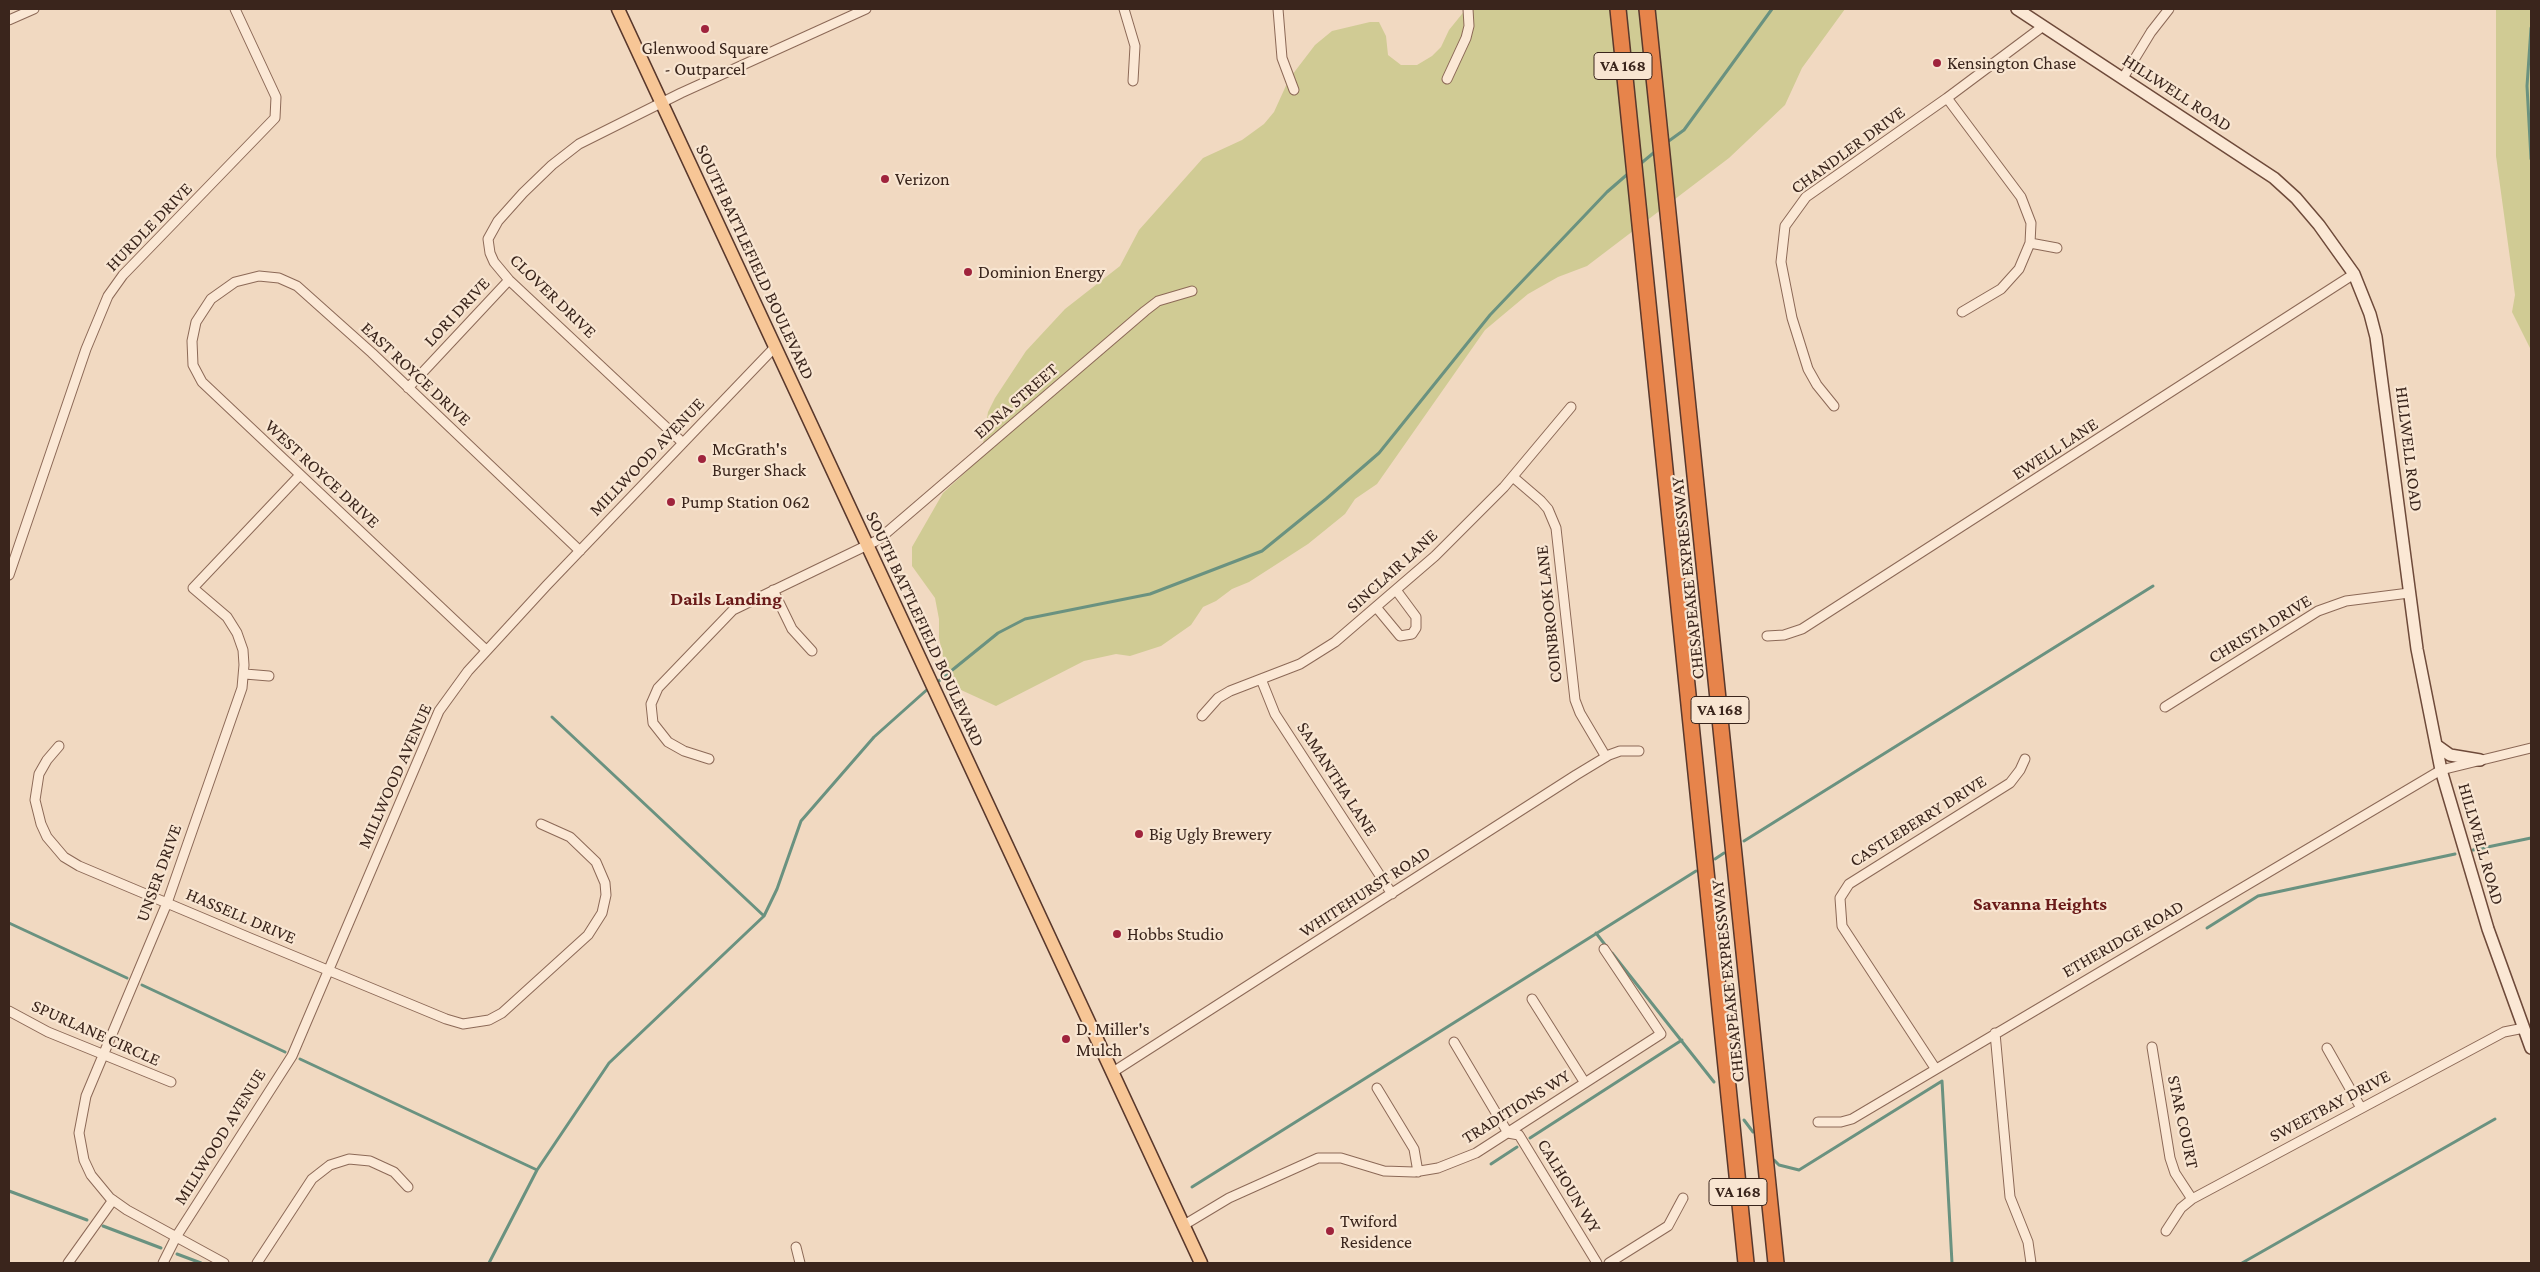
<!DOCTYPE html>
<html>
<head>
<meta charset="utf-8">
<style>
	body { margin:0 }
	#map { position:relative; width:2540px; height:1272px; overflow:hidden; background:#f1d9c1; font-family:"Crimson Pro",serif }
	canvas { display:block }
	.frame { position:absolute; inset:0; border:10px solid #3a251c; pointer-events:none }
</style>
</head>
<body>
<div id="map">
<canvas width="2540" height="1272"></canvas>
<div class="frame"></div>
</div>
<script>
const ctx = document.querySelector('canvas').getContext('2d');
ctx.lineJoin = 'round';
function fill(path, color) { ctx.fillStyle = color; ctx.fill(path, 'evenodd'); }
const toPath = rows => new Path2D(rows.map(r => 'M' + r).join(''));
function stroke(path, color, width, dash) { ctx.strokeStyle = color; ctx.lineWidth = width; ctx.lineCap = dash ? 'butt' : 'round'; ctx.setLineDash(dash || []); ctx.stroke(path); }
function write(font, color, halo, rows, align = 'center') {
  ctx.font = font + ' "Crimson Pro",serif'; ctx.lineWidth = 4.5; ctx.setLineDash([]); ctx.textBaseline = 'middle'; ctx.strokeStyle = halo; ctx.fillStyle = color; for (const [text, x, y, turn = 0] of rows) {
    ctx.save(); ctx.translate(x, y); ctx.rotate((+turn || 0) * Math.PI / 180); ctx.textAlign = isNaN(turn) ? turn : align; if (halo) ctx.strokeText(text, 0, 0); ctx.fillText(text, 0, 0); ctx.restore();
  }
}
fill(toPath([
	[1466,9,1845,9,1802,68,1785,105,1729,158,1587,266,1558,277,1528,294,1485,330,1377,484,1355,499,1345,514,1308,544,1249,582,1232,589,1216,601,1203,607,1191,625,1161,646,1130,656,1116,654,1084,661,996,706,961,690,950,679,945,666,939,638,939,619,935,598,912,566,912,547,943,493,969,469,982,450,988,412,995,398,1026,351,1065,309,1120,266,1139,230,1203,158,1242,140,1264,124,1274,112,1289,79,1315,45,1332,31,1370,22,1379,22,1386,36,1388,55,1401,65,1417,65,1432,56,1441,47,1449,30],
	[2496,9,2531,9,2531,350,2512,312,2515,295,2496,156]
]), '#d0cb94');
stroke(toPath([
	[2531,28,2527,86,2531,159],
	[1666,143,1684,130,1772,9],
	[1639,165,1657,150],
	[935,684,998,633,1025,619,1150,594,1262,551,1326,499,1379,453,1490,315,1607,192,1630,172],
	[552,717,764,916],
	[1744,841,2153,586],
	[2473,850,2531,838],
	[1715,859,1724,853],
	[9,923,127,978],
	[2207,928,2258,896,2455,854],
	[1596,933,1606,946],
	[1612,953,1714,1082],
	[142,985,285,1052],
	[300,1059,537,1170],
	[1744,1120,1753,1132],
	[1530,1138,1682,1040],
	[1774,1160,1779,1165,1799,1170,1942,1081,1952,1263],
	[1491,1164,1517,1147],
	[1192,1187,1696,871],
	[9,1191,87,1220],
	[103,1226,161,1248],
	[177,1254,201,1263],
	[489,1263,537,1170,609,1063,764,916,777,889,801,821,874,737,930,687],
	[2242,1263,2495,1119]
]), '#6a9280', 3);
const street = toPath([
	[1124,9,1135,46,1133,81],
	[1278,9,1282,58,1294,90],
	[9,20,34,9],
	[2123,78,2151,32,2169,9],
	[1447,79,1466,38,1469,26,1468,9],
	[1947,98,2021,197,2031,223,2030,243,2019,269,2001,289,1962,312],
	[2030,243,2057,248],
	[408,388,509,280],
	[1834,406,1817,385,1808,369,1792,318,1781,262,1785,226,1806,197,1947,98,2042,27],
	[683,443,509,280,494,262,490,253,488,239,498,221,523,193,552,165,579,144,681,93,866,9],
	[1513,477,1541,501,1548,509,1556,528,1575,700,1580,713,1606,757],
	[9,575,86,349,108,296,123,275,275,118,276,97,235,9],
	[773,590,792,629,812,651],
	[1376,607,1400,636,1412,634,1416,628,1416,617,1396,590],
	[1767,636,1784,635,1802,629,2354,274],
	[486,650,202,382,193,365,192,341,196,322,211,299,235,282,259,276,279,278,297,286,372,353,580,551],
	[245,674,269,676],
	[1261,679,1275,714,1392,894],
	[2165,707,2318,611,2346,601,2409,593],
	[1202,716,1218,698,1230,691,1300,664,1335,642,1435,556,1504,487,1571,407],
	[59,746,47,760,39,774,35,800,41,824,47,837,64,857,79,866,250,938,446,1019,463,1024,489,1020,502,1013,588,935,602,913,606,895,605,883,596,862,570,837,541,824],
	[709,759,684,751,668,742,653,723,651,704,658,688,733,610,878,540,1145,311,1158,301,1192,291],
	[1532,999,1585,1083],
	[9,1011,48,1032,171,1082],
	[1995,1033,2010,1197,2028,1242,2031,1263],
	[1454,1042,1508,1133,1519,1135,1597,1263],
	[2152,1047,2170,1158,2175,1173,2192,1199],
	[2327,1048,2361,1108],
	[1935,1068,1842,926,1840,898,1849,884,2010,783,2020,770,2025,759],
	[1113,1072,1576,775,1609,755,1620,751,1639,751],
	[1377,1088,1414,1149,1418,1172],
	[1818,1122,1841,1122,1852,1119,2441,770,2531,748],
	[1184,1225,1229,1198,1318,1158,1341,1158,1384,1171,1414,1172,1438,1168,1476,1153,1661,1034,1604,949],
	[2166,1231,2181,1208,2192,1199,2504,1032,2524,1028],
	[796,1247,800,1263],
	[68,1263,113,1200],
	[163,1263,176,1237,292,1056,439,711,468,671,547,585,774,348],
	[224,1263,127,1210,110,1198,91,1175,84,1160,79,1133,86,1096,167,903,242,688,244,665,243,650,237,633,227,617,193,588,299,476],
	[257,1263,312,1179,330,1165,349,1159,370,1161,394,1172,408,1187],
	[1609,1263,1668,1226,1683,1198]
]);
const secondary = toPath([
	[2017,9,2274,178,2296,198,2319,225,2354,274,2370,314,2376,337,2417,649,2441,770,2488,929,2531,1048],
	[2436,745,2450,755,2480,760]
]);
const primary = toPath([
	[618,9,1201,1263]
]);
const highway = toPath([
	[1618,9,1746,1263],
	[1647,9,1776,1263]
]);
stroke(street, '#8c6957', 11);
stroke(secondary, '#6e4a3a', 14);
stroke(primary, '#59382c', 15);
stroke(highway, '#59382c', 18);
stroke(street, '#fbe8d5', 9);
stroke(secondary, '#fbe8d5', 11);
stroke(primary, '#f7c696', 12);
stroke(highway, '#e7844b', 15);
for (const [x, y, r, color] of [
	[705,29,5,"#9f233c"],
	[1937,63,5,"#9f233c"],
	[885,179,5,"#9f233c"],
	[968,272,5,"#9f233c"],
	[702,459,5,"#9f233c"],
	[671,502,5,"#9f233c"],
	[1139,834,5,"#9f233c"],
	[1117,934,5,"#9f233c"],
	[1066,1039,5,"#9f233c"],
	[1330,1231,5,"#9f233c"]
]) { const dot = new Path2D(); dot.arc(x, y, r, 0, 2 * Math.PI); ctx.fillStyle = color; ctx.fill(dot); stroke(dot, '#f8e5d1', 2); }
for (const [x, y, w] of [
	[1623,66,58],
	[1720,710,58],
	[1738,1192,58]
]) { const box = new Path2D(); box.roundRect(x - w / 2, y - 13.5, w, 27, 4); ctx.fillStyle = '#f8e5d1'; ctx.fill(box); stroke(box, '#3a251c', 1); }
write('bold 16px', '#3a251c', null, [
	["VA 168",1623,66],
	["VA 168",1720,710],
	["VA 168",1738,1192]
]);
write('18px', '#3a251c', '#f8e5d1', [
	["Glenwood Square",705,48,"center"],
	["- Outparcel",705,69,"center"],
	["Kensington Chase",1947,63],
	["Verizon",895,179],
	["Dominion Energy",978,272],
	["McGrath's",712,449],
	["Burger Shack",712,470],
	["Pump Station 062",681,502],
	["Big Ugly Brewery",1149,834],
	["Hobbs Studio",1127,934],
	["D. Miller's",1076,1029],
	["Mulch",1076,1050],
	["Twiford",1340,1221],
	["Residence",1340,1242]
], 'left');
write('18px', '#3a251c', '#f8e5d1', [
	["HILLWELL ROAD",2177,93,33],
	["CHANDLER DRIVE",1848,150,-36],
	["HURDLE DRIVE",149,227,-46],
	["SOUTH BATTLEFIELD BOULEVARD",755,262,65],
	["CLOVER DRIVE",553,296,44],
	["LORI DRIVE",457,312,-47],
	["EAST ROYCE DRIVE",416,374,43],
	["EDNA STREET",1016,401,-41],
	["EWELL LANE",2055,449,-33],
	["HILLWELL ROAD",2409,449,83],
	["MILLWOOD AVENUE",647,457,-46],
	["WEST ROYCE DRIVE",322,474,43],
	["SINCLAIR LANE",1392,571,-42],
	["CHESAPEAKE EXPRESSWAY",1688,578,-96],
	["COINBROOK LANE",1549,614,-96],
	["SOUTH BATTLEFIELD BOULEVARD",925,629,65],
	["CHRISTA DRIVE",2260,629,-31],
	["MILLWOOD AVENUE",395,776,-66],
	["SAMANTHA LANE",1337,779,57],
	["CASTLEBERRY DRIVE",1918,821,-32],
	["HILLWELL ROAD",2481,844,74],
	["UNSER DRIVE",159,873,-70],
	["WHITEHURST ROAD",1365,892,-33],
	["HASSELL DRIVE",241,916,23],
	["ETHERIDGE ROAD",2123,939,-30],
	["CHESAPEAKE EXPRESSWAY",1728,981,-96],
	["SPURLANE CIRCLE",96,1033,24],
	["SWEETBAY DRIVE",2330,1106,-28],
	["TRADITIONS WY",1516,1107,-32],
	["STAR COURT",2183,1122,78],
	["MILLWOOD AVENUE",220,1137,-58],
	["CALHOUN WY",1569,1186,59]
]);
write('bold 19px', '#6a1a19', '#f8e5d1', [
	["Dails Landing",726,599],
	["Savanna Heights",2040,904]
]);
</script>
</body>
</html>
